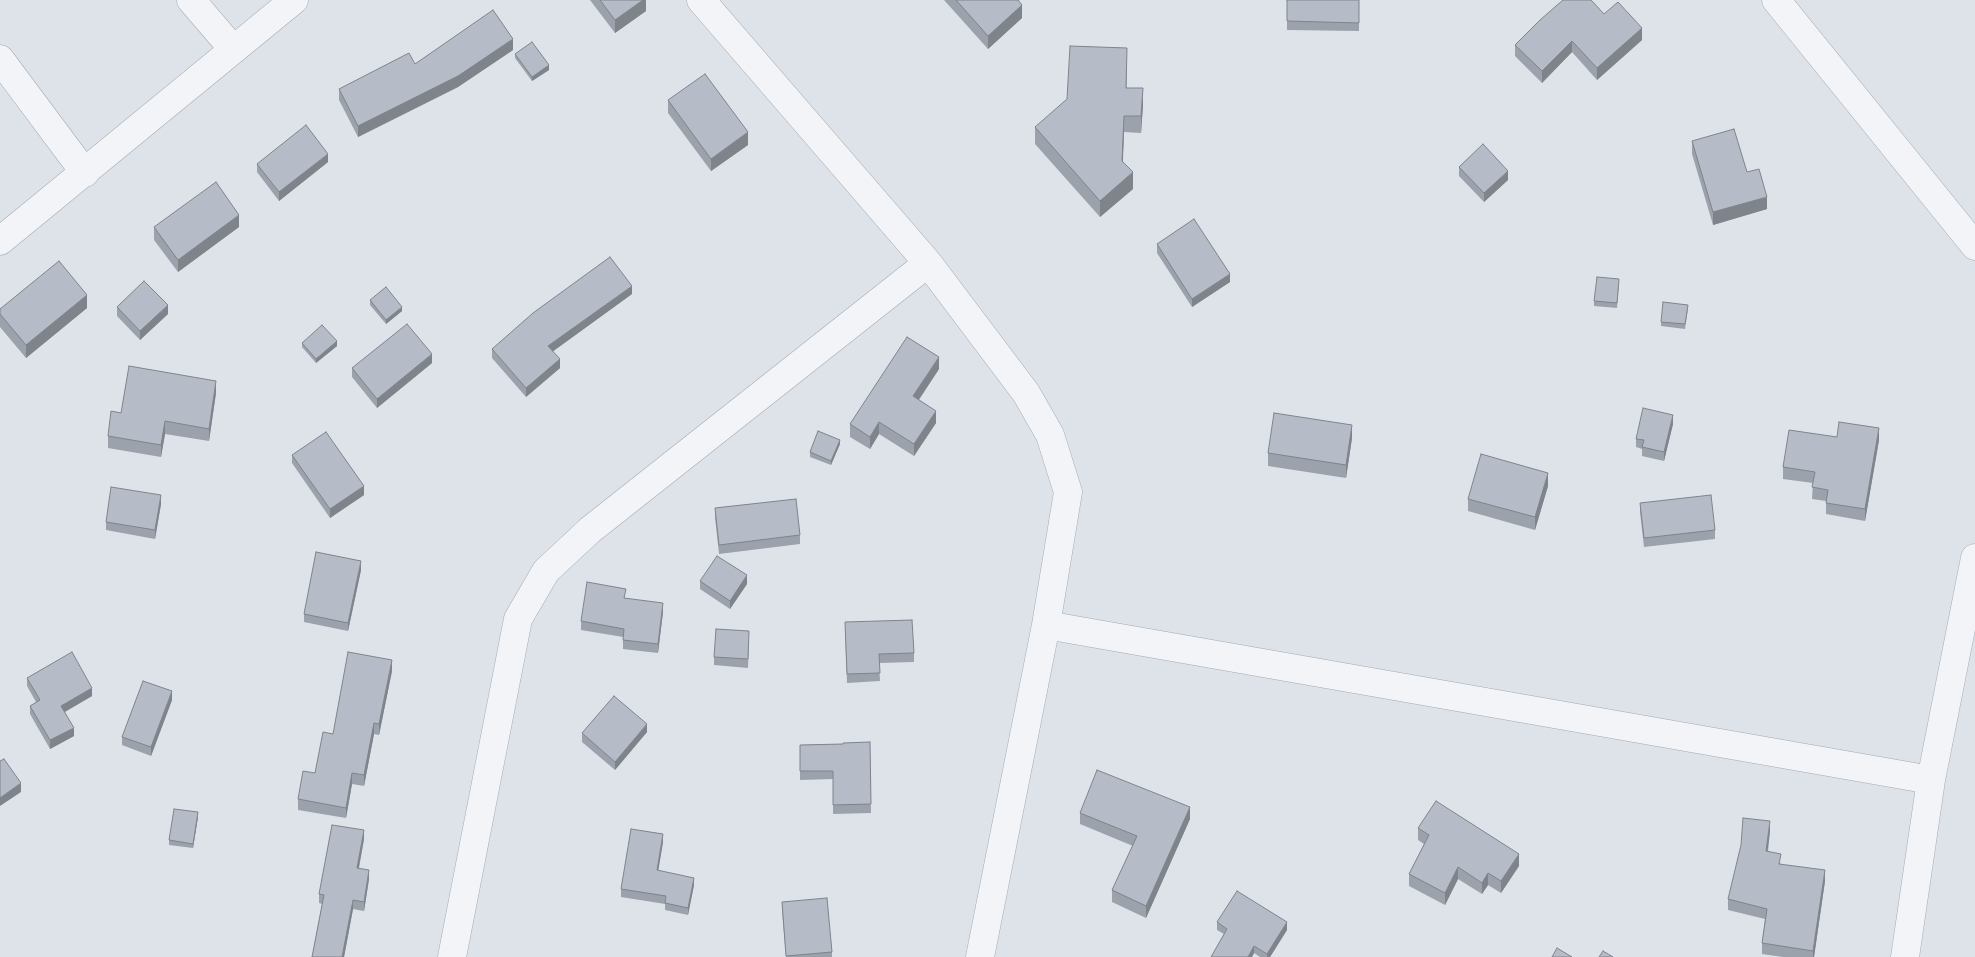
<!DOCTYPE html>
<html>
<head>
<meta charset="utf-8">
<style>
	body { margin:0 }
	canvas { display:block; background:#dee3e9 }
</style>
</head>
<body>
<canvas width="1975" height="957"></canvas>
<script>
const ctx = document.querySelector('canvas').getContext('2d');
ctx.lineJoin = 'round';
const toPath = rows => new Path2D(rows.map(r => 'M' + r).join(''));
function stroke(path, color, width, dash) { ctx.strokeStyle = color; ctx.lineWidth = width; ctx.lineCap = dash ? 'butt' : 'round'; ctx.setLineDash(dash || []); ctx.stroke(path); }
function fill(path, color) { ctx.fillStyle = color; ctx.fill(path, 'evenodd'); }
const minor = toPath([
	[191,0,233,49],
	[701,0,928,263,1026,393,1050,435,1068,492,1046,625,980,957],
	[1776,0,1975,246],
	[0,59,85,173],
	[0,241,294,0],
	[1046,625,1931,780],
	[452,957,518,619,546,571,590,530,928,263],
	[1905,957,1931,780,1975,558]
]);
stroke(minor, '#a3aab4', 29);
stroke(minor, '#f2f4f7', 28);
fill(toPath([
	[590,0,646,0,646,11,615,33],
	[944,0,1018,0,1022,18,988,49],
	[1287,0,1359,0,1359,31,1287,30],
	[1604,14,1642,40,1597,80,1572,52,1542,83,1515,56,1515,45],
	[513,50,458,87,358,137,339,100,339,89,415,64],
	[515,54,549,70,532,81,515,58],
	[1127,65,1126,88,1143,105,1141,133,1124,132,1123,161,1133,189,1100,217,1035,144,1035,127],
	[668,100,748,145,711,171,668,113],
	[1692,141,1747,172,1767,209,1713,225,1692,154],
	[328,162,279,201,257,172,257,164],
	[1459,167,1508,180,1484,202,1459,176],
	[154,227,239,227,178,272,154,240],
	[1157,244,1230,282,1192,307,1157,253],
	[1619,284,1617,308,1594,306,1594,301],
	[632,294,553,351,560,368,526,397,492,358,492,349],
	[370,300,402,311,386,324,370,305],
	[117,307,168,314,140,340,117,316],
	[87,308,26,358,0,327,0,309],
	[1688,309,1685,329,1661,326,1661,322],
	[302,343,337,346,316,363,302,347],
	[432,363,377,408,352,377,352,368],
	[939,369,919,400,936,423,914,456,879,434,870,449,850,437,850,424],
	[216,393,209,441,165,434,161,457,108,448,108,436,121,413],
	[1673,424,1664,461,1642,456,1642,449,1636,447,1636,439],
	[1837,437,1879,440,1865,521,1826,514,1826,501,1812,499,1813,483,1783,479,1783,467],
	[1352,438,1346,478,1268,466,1268,453],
	[840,444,831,465,810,457,810,452],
	[292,455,364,495,330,518,292,463],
	[1548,486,1535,530,1468,511,1468,499],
	[1640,503,1715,530,1715,539,1644,547,1640,512],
	[161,504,155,539,106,530,106,522],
	[715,508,800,535,800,544,719,554,715,517],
	[361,570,348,631,304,622,304,614],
	[700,581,747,584,730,609,700,589],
	[625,598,663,612,658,653,623,649,623,637,581,630,581,621],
	[845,631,914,653,914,662,879,663,880,681,847,683],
	[749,640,748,668,714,665,714,657],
	[392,671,379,735,374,734,364,786,352,784,346,818,298,810,298,799,315,773,333,734],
	[27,678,92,696,65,712,74,736,50,749,30,714,30,706,36,702,27,686],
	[172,700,151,756,122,745,122,737],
	[647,732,615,770,582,742,582,733],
	[870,742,871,813,833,814,833,779,800,780,800,745,843,744],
	[1080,813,1190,819,1146,918,1112,902,1112,890,1133,846,1080,824],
	[198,817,193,848,169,845,169,840],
	[1418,828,1519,866,1501,893,1488,885,1482,894,1458,879,1445,905,1409,886,1409,874,1424,844,1418,840],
	[1770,831,1768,852,1781,864,1825,881,1814,957,1783,957,1762,954,1762,943,1765,919,1728,910,1728,899],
	[364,839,359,868,369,879,364,911,353,909,344,957,312,957,322,904,319,903,319,894],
	[663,842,658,871,694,885,688,915,665,910,665,904,621,897,621,889],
	[782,902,832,952,832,957,786,957,782,910],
	[1217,922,1287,930,1270,957,1260,957,1254,953,1252,957,1211,957,1224,934,1217,930]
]), '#9ca2ab');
fill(toPath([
	[643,0,646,0,646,11,615,33,615,20],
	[1022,5,1022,18,988,49,988,36],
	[1642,28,1642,40,1597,80,1597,68],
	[513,39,513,50,458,87,358,137,358,126],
	[1572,41,1572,52,1542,83,1542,71],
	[1127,48,1127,65,1126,104,1126,88],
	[549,65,549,70,532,81,532,77],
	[1143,88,1143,105,1141,133,1141,116],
	[1124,116,1124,132,1122,177,1122,161],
	[748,132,748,145,711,171,711,159],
	[328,154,328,162,279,201,279,192],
	[1508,171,1508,180,1484,202,1484,193],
	[1133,172,1133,189,1100,217,1100,201],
	[1767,197,1767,209,1713,225,1713,212],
	[239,215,239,227,178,272,178,260],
	[1230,274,1230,282,1192,307,1192,299],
	[632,286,632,294,548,355,548,346],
	[87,295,87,308,26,358,26,345],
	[168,305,168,314,140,340,140,331],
	[402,307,402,311,386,324,386,320],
	[337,341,337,346,316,363,316,359],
	[432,354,432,363,377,408,377,399],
	[939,357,939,369,913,408,913,396],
	[560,359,560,368,526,397,526,388],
	[216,381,216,393,209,441,209,429],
	[936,411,936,423,914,456,914,444],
	[1673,415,1673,424,1664,461,1664,452],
	[165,421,165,434,161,457,161,445],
	[879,422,879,434,870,449,870,437],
	[1352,425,1352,438,1346,478,1346,465],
	[1879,428,1879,440,1865,521,1865,509],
	[840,440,840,444,831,465,831,461],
	[1548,473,1548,486,1535,530,1535,517],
	[364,486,364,495,330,518,330,509],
	[161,495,161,504,155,539,155,530],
	[361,561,361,570,348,631,348,623],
	[747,575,747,584,730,609,730,601],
	[663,603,663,612,658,653,658,644],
	[392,660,392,671,379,735,379,724],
	[92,688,92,696,61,714,61,706],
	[172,691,172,700,151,756,151,747],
	[374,723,374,734,364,786,364,775],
	[647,724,647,732,615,770,615,762],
	[74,728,74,736,50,749,50,740],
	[352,773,352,784,346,818,346,808],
	[21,783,21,792,0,806,0,798],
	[1190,807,1190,819,1146,918,1146,906],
	[198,812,198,817,193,848,193,844],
	[1770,821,1770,831,1766,862,1766,851],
	[364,830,364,839,357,877,357,868],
	[663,834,663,842,657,878,657,870],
	[1519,854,1519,866,1501,893,1501,881],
	[1458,867,1458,879,1445,905,1445,893],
	[369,870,369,879,364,911,364,902],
	[1825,870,1825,881,1814,957,1813,957,1813,951],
	[1488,873,1488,885,1482,894,1482,883],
	[694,878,694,885,688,915,688,908],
	[353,900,353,909,344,957,342,957],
	[1287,922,1287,930,1270,957,1267,957,1267,954],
	[1254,946,1254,953,1252,957,1248,957]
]), '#7f848b');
const building = toPath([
	[600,0,643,0,615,20,600,0],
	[956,0,1018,0,1022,5,988,36,956,0],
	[1287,0,1359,0,1359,23,1287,21,1287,0],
	[1563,0,1591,0,1604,14,1618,2,1642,28,1597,68,1572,41,1542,71,1515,45,1540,20,1563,0],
	[493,10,513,39,458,76,358,126,339,89,409,53,415,64,493,10],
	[532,42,549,65,532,77,515,54,532,42],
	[1070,46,1127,48,1126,88,1143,88,1141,116,1124,116,1122,161,1133,172,1100,201,1035,127,1067,99,1070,46],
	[705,74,748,132,711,159,668,100,705,74],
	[306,125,328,154,279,192,257,164,306,125],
	[1734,129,1747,172,1759,169,1767,197,1713,212,1692,141,1734,129],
	[1483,144,1508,171,1484,193,1459,167,1483,144],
	[216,182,239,215,178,260,154,227,216,182],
	[1194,219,1230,274,1192,299,1157,244,1194,219],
	[610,257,632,286,548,346,560,359,526,388,492,349,533,313,610,257],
	[59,261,87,295,26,345,0,314,0,309,59,261],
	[1597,277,1619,279,1617,303,1594,301,1597,277],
	[144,281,168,305,140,331,117,307,144,281],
	[386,287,402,307,386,320,370,300,386,287],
	[1663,302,1688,305,1685,324,1661,322,1663,302],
	[407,324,432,354,377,399,352,368,407,324],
	[322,325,337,341,316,359,302,343,322,325],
	[907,337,939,357,913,396,936,411,914,444,879,422,870,437,850,424,907,337],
	[129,366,216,381,209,429,165,421,161,445,108,436,111,411,121,413,129,366],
	[1643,408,1673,415,1664,452,1642,447,1644,440,1636,439,1643,408],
	[1274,413,1352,425,1346,465,1268,453,1274,413],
	[1839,422,1879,428,1865,509,1826,503,1828,490,1812,487,1815,472,1783,467,1789,430,1837,437,1839,422],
	[818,431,840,440,831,461,810,452,818,431],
	[326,432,364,486,330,509,292,455,326,432],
	[1481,454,1548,473,1535,517,1468,499,1481,454],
	[111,487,161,495,155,530,106,522,111,487],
	[1711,495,1715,530,1644,538,1640,503,1711,495],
	[796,499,800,535,719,545,715,508,796,499],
	[316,552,361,561,348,623,304,614,316,552],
	[717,556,747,575,730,601,700,581,717,556],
	[587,582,626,589,624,598,663,603,658,644,623,640,624,629,581,621,587,582],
	[912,620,914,653,879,654,880,673,847,674,845,622,912,620],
	[716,629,749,631,748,659,714,657,716,629],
	[72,652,92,688,61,706,74,728,50,740,30,706,40,700,27,678,72,652],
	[348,652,392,660,379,724,374,723,364,775,352,773,346,808,298,799,303,771,315,773,323,732,333,734,348,652],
	[143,681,172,691,151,747,122,737,143,681],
	[614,696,647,724,615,762,582,733,614,696],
	[870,742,871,804,833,805,833,771,800,771,800,745,843,744,843,743,870,742],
	[4,759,21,783,0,798,0,761,4,759],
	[1097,770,1190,807,1146,906,1112,890,1137,836,1080,813,1097,770],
	[1436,801,1519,854,1501,881,1488,873,1482,883,1458,867,1445,893,1409,874,1429,835,1418,828,1436,801],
	[174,809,198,812,193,844,169,840,174,809],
	[1743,818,1770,821,1766,851,1781,854,1779,864,1825,870,1813,951,1762,943,1767,909,1728,899,1741,845,1743,818],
	[332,825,364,830,357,868,369,870,364,902,353,900,342,957,312,957,324,895,319,894,332,825],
	[631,829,663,834,657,870,694,878,688,908,665,903,666,896,621,889,631,829],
	[1237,891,1287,922,1267,954,1254,946,1248,957,1211,957,1227,929,1217,922,1237,891],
	[827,898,832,952,786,956,782,902,827,898],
	[1557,948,1572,957,1552,957,1557,948],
	[1603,951,1613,957,1599,957,1603,951]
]);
fill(building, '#b5bcc7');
stroke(building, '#7f848b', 1);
</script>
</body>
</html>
